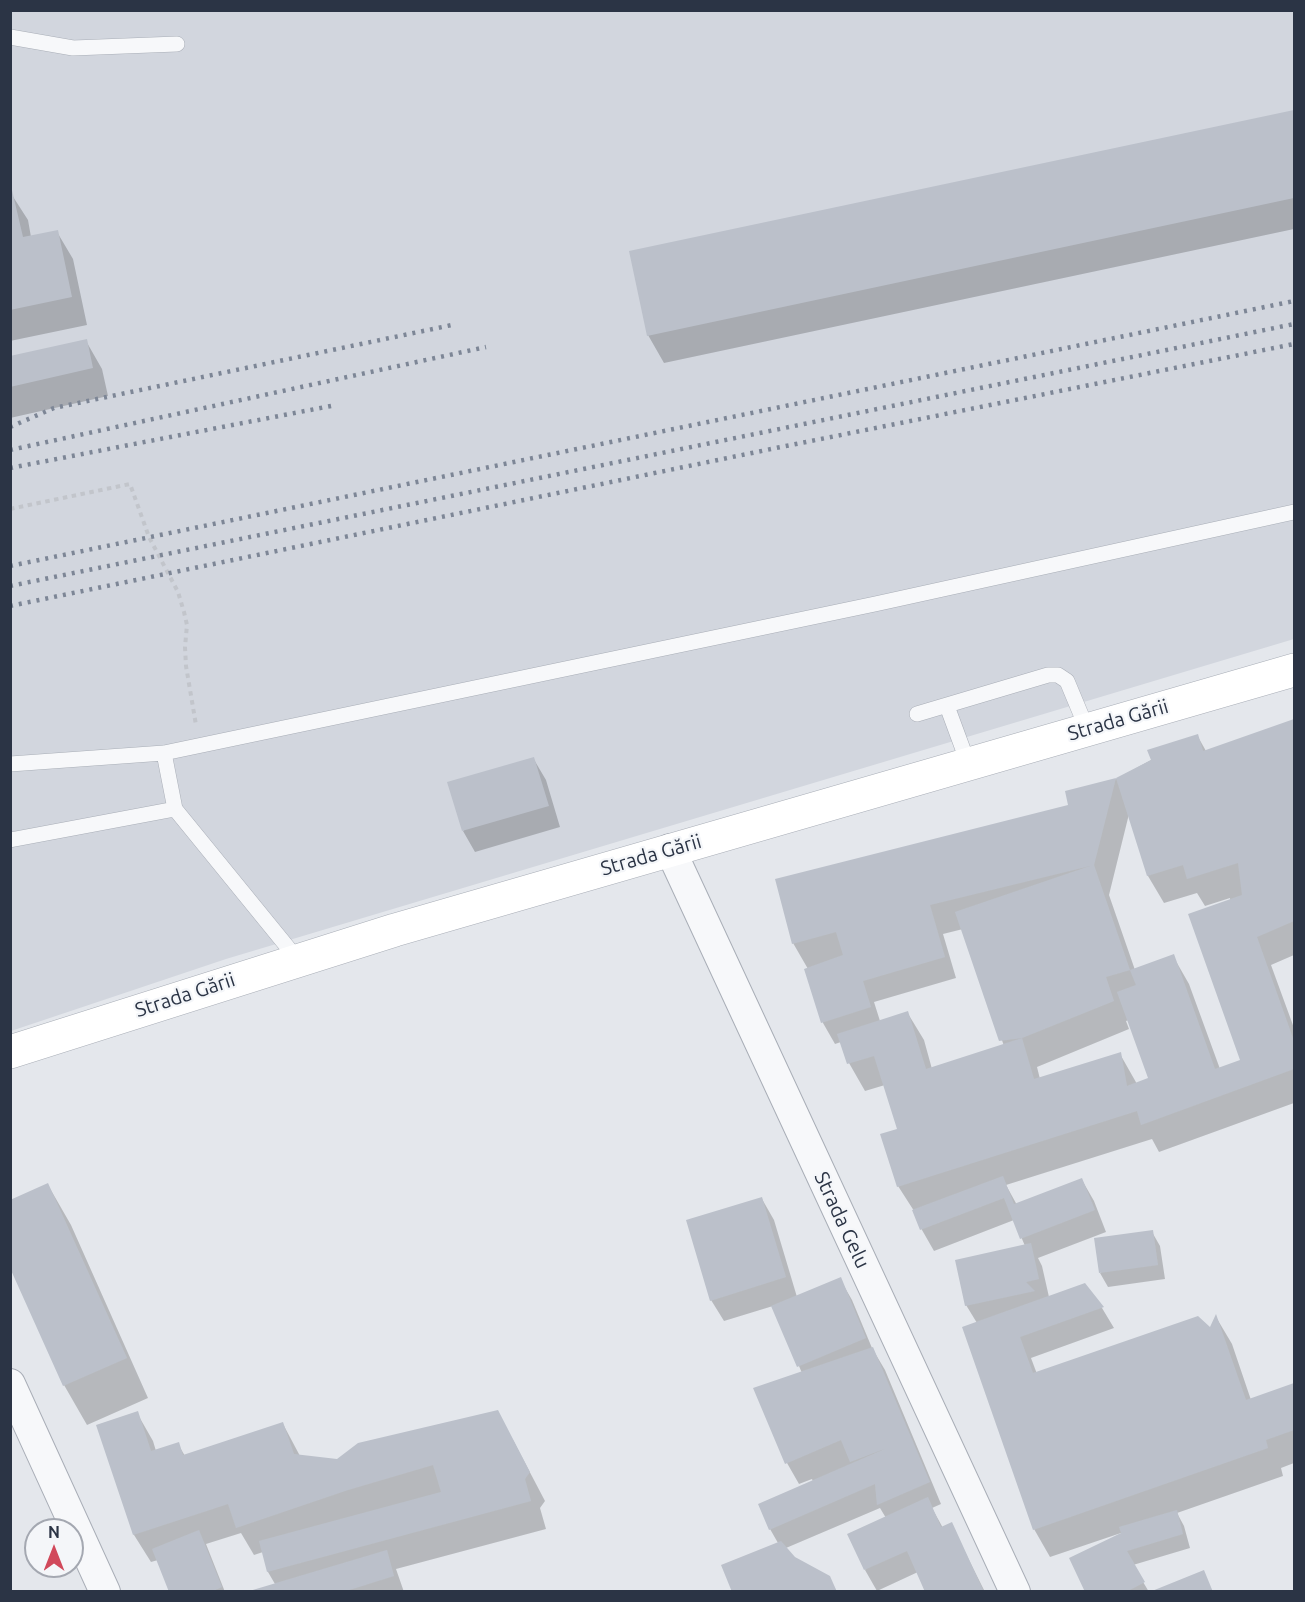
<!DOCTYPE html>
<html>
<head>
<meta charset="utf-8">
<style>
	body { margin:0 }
	#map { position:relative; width:1305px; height:1602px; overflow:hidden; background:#e4e7ec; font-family:Ubuntu,sans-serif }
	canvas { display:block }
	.frame { position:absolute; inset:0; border:12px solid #2b3445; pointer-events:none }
	.north { position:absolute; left:24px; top:1518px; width:60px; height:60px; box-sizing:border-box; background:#f4f6f9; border:2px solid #a4a8b1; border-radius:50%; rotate:0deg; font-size:16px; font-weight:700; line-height:24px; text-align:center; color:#2b3445 }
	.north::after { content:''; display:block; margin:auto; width:21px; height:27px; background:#d1495b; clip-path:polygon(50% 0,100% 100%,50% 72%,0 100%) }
</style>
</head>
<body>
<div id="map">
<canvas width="1305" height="1602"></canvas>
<div class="frame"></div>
<div class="north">N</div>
</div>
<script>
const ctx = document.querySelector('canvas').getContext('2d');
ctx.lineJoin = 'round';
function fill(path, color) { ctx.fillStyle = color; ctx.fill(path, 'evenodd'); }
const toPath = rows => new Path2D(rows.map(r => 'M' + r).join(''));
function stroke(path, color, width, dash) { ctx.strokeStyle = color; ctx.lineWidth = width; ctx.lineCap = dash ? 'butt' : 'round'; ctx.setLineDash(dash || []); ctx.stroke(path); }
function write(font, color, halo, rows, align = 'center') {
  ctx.font = font + ' Ubuntu,sans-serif'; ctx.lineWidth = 4.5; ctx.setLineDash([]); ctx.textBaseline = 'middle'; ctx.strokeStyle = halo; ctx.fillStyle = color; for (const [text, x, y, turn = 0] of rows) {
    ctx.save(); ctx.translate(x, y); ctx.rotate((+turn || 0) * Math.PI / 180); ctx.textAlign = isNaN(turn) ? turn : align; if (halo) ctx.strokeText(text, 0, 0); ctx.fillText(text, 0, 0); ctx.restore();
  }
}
fill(toPath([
	[10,11,1294,11,1294,639,226,959,11,1031]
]), '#d2d6de');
fill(toPath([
	[1294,111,1294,229,664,363,648,335,630,252],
	[10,192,28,220,31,237,57,232,73,259,87,325,10,341],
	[86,341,102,369,108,396,10,418,10,358],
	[1294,721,1294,955,1271,965,1294,1028,1294,1103,1159,1152,1152,1139,1006,1185,1017,1205,1082,1180,1094,1201,1106,1232,1038,1258,1042,1266,1049,1297,1084,1285,1102,1308,1114,1328,1031,1358,1037,1374,1211,1329,1216,1317,1232,1344,1251,1400,1294,1385,1294,1463,1281,1468,1283,1476,1177,1513,1184,1526,1190,1548,1133,1565,1149,1592,1086,1592,1122,1535,1121,1533,1050,1557,1034,1529,977,1323,966,1305,1025,1246,1014,1220,934,1251,922,1230,916,1214,898,1186,899,1130,885,1085,865,1091,849,1063,841,1042,835,1044,823,1023,806,970,808,969,793,943,1070,806,1066,792,1116,779,1197,735,1206,751],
	[1129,814,1148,876,1164,903,1197,893,1205,906,1230,898,1242,1061,1220,1069,1189,984,1173,956,1135,970,1109,895],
	[963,929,1004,1046,932,1069,924,1040,907,1012,880,1021,874,1002,956,978,943,934],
	[1129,1020,1150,1079,1137,1084,1120,1054,1040,1079,1037,1067,1129,1029,1126,1021],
	[533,758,546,780,560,827,475,852,463,831],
	[48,1185,71,1225,148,1398,87,1425,64,1385],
	[762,1199,774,1220,797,1297,840,1279,852,1300,872,1348,885,1370,941,1504,932,1508,943,1528,951,1524,985,1592,927,1592,918,1572,877,1591,865,1570,886,1518,880,1508,786,1548,794,1558,829,1577,837,1592,734,1592,778,1543,770,1529,813,1482,812,1479,799,1484,787,1463,802,1373,773,1306,724,1321,711,1300],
	[1152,1232,1160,1246,1165,1279,1108,1287,1100,1273],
	[137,1413,153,1441,156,1451,178,1444,185,1456,283,1424,300,1456,338,1461,513,1440,545,1501,540,1508,546,1529,396,1569,404,1592,249,1592,275,1584,268,1572,263,1552,254,1555,241,1533,206,1544,225,1592,171,1592,158,1560,151,1562,134,1535,98,1426]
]), '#0003');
fill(toPath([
	[1294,110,1294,198,647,336,629,251],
	[12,190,23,237,58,230,72,297,10,310,10,191],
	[87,339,93,368,10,387,10,356],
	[1294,719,1294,921,1257,937,1294,1041,1294,1069,1141,1125,1137,1111,897,1187,880,1134,897,1129,874,1056,847,1064,837,1034,908,1011,926,1069,1022,1038,1034,1079,1121,1052,1127,1086,1148,1078,1117,992,1136,985,1130,970,1174,954,1215,1069,1240,1060,1188,914,1242,895,1238,863,1187,879,1183,865,1147,876,1116,778,1151,760,1147,750,1198,734,1203,751],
	[534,757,549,806,462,831,447,782],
	[1116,778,1094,865,1130,970,1106,977,1114,1001,1022,1038,999,1041,955,912,1090,866,930,905,945,957,863,981,871,1007,821,1023,804,969,843,955,836,932,792,944,775,879,1068,805,1065,791],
	[1003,1176,1014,1204,1082,1178,1095,1210,1020,1239,1004,1198,920,1230,912,1210],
	[48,1183,127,1358,63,1386,10,1268,10,1200],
	[762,1197,786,1277,710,1301,686,1220],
	[1153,1230,1158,1265,1099,1273,1094,1238],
	[1031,1243,1039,1279,1026,1282,1035,1291,965,1306,955,1260],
	[841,1277,866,1338,797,1367,771,1306],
	[1085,1283,1104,1307,1020,1337,1033,1373,1198,1316,1210,1327,1216,1314,1246,1400,1294,1383,1294,1430,1266,1440,1268,1448,1033,1530,962,1327],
	[873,1347,930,1482,877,1505,875,1484,769,1530,758,1504,887,1448,850,1462,841,1440,785,1464,753,1388],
	[498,1410,530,1472,525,1479,531,1501,267,1572,259,1541,441,1492,433,1465,348,1490,236,1528,228,1504,133,1535,96,1425,138,1411,151,1451,179,1442,183,1455,283,1422,294,1454,337,1459,358,1443],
	[928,1497,941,1527,952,1522,984,1592,925,1592,907,1551,864,1570,847,1534],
	[1177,1510,1183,1534,1127,1551,1145,1582,1126,1592,1085,1592,1069,1558,1121,1533,1119,1527],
	[199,1530,222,1587,211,1592,169,1592,152,1549],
	[781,1541,795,1557,830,1576,837,1592,732,1592,721,1565],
	[387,1550,394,1576,343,1592,246,1592],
	[1204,1570,1213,1592,1152,1592,1152,1591]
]), '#bbc0ca');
const service = toPath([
	[10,37,73,48,177,44],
	[947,706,968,763],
	[917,714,1048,675,1058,675,1067,681,1087,729],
	[164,753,175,809,298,960],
	[10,764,164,753,875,604,1294,512],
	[10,840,175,809]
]);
const minor = toPath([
	[670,849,1015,1592],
	[10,1384,105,1592]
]);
const secondary = toPath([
	[10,1052,395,930,1294,670]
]);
stroke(service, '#a9aeb7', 16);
stroke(minor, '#a9aeb7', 32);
stroke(secondary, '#a9aeb7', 34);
stroke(toPath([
	[10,509,130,484,149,537,178,592,184,612,187,625,185,647,186,666,196,725]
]), '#c2c5cb', 4, [4.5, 4.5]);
stroke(service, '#f7f8fa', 15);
stroke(minor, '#f7f8fa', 30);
stroke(secondary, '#fff', 33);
stroke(toPath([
	[10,427,54,408,452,325],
	[10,450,486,347],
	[10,468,336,405],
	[10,566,1294,301],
	[10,586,1294,324],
	[10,606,776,448,1294,344]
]), '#7d8696', 4.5, [3, 6]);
write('20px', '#2b3445', '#f4f6f9', [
	["Strada Gării",1118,720,-16],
	["Strada Gării",651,855,-16],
	["Strada Gării",185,995,-18],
	["Strada Gelu",842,1220,65]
]);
</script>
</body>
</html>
